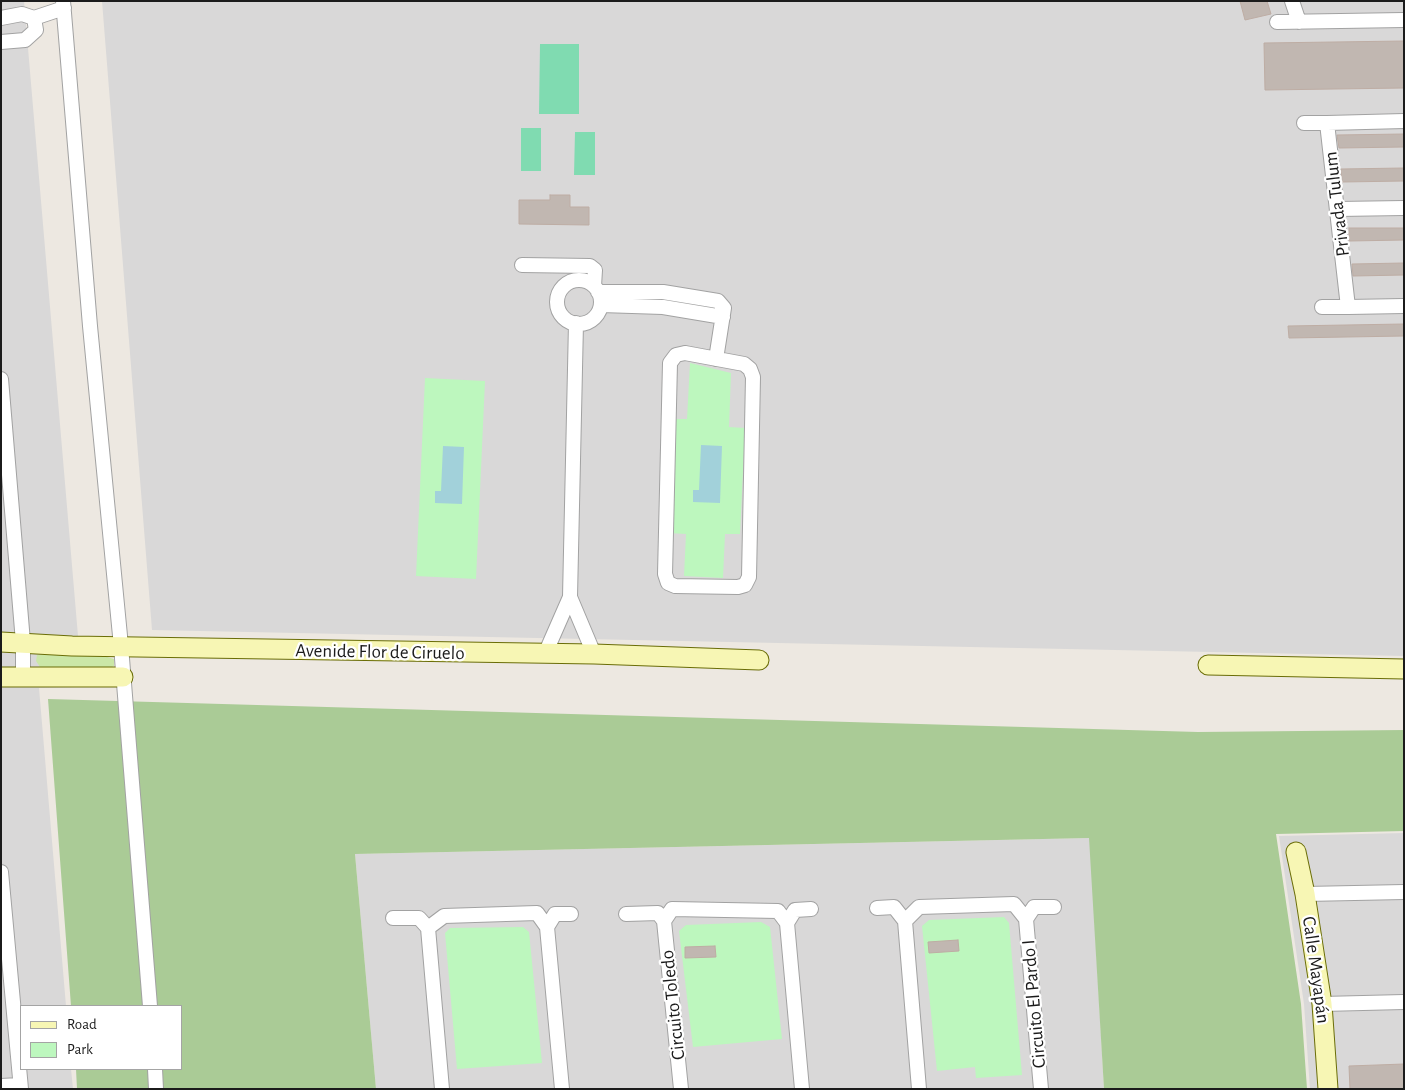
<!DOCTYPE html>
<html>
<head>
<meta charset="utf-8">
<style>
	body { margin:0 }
	#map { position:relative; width:1405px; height:1090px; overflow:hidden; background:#ede8e1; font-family:"Alegreya Sans",sans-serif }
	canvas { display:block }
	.frame { position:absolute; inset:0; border:2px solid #1b1b1b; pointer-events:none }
	.legend { position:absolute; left:20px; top:1005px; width:162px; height:65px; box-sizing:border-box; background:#fff; border:1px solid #a4a4a4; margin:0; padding:6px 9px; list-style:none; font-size:15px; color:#1b1b1b }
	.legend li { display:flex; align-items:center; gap:10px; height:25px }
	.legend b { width:25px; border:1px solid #a4a4a4 }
</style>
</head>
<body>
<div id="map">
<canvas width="1405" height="1090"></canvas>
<div class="frame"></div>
<ul class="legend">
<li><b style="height:6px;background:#f7f6b4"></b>Road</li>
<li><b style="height:14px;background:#bdf7be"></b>Park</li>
</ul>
</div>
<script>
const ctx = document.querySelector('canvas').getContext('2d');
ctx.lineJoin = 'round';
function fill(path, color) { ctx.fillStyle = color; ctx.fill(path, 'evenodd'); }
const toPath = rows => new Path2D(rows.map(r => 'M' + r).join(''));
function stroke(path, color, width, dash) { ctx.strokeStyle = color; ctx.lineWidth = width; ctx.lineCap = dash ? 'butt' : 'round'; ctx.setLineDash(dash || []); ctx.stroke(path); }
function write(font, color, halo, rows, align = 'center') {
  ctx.font = font + ' "Alegreya Sans",sans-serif'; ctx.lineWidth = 4.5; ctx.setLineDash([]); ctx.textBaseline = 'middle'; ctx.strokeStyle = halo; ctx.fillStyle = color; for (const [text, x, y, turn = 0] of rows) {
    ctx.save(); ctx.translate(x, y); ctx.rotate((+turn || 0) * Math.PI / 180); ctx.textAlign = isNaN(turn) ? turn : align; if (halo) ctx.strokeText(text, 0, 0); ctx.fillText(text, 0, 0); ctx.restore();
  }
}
fill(toPath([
	[1,1,24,1,78,636,75,687,39,688,66,1006,21,1006,21,1069,71,1069,73,1089,1,1089],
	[102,1,1404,1,1404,656,152,630],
	[1404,833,1404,1089,1310,1089,1304,1004,1279,836],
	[1090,838,1104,1089,376,1089,355,854]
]), '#d9d8d8');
fill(toPath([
	[46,654,104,656,114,659,114,666,106,670,40,667,36,661,37,655]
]), '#cbe7a7');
fill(toPath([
	[48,699,1198,732,1404,730,1404,831,1276,834,1301,1004,1307,1089,1104,1089,1089,838,355,854,376,1089,77,1089,76,1069,181,1069,181,1006,71,1006]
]), '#aacb96');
fill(toPath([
	[690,363,731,373,729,427,745,428,740,534,725,534,723,578,684,576,686,534,669,533,674,419,687,419],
	[425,378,485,381,476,579,416,576],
	[1004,917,1009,923,1022,1075,976,1078,975,1067,937,1071,922,926,929,920],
	[761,922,770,927,782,1039,693,1047,679,931,686,925],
	[523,927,529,932,542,1063,457,1069,445,933,450,928]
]), '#bdf7be');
fill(toPath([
	[540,44,579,44,579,114,539,114],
	[521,128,541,128,541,171,521,171],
	[575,132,595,132,595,175,574,175]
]), '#80dbb1');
fill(toPath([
	[701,445,722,446,720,503,693,502,693,490,699,490],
	[443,446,464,447,462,504,435,503,435,491,441,491]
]), '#a2d1da');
const building = toPath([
	[1240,1,1267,1,1271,14,1245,20,1240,1],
	[1404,41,1404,88,1265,90,1264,43,1404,41],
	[1404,134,1404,147,1339,148,1337,135,1404,134],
	[1404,168,1404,181,1342,182,1341,169,1404,168],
	[550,195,570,195,570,207,589,207,589,225,519,224,519,200,550,200,550,195],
	[1349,228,1404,228,1404,240,1349,241,1349,228],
	[1404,263,1404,275,1353,276,1352,264,1404,263],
	[1404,324,1404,336,1289,338,1288,326,1404,324],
	[958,940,959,951,929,953,928,942,958,940],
	[715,946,716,957,685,958,685,947,715,946],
	[1404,1064,1404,1089,1350,1089,1349,1066,1404,1064]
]);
fill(building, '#c1b7b1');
stroke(building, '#beada4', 1);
const street = toPath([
	[63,1,90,326,121,646,150,1006],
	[1292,1,1299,22],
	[1,18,22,14,34,18],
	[34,18,64,8],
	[1277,22,1404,20],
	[1,42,25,40,36,30,34,18],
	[1404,121,1327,123,1348,307,1404,306],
	[1304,123,1327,123],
	[1338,209,1404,208],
	[522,265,590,266,595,270,594,286],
	'557 302a22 22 0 1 1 44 0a22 22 0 1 1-44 0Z',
	[598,292,663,292,718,301,724,308,716,359],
	[601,305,663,307,723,317],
	[1322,307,1348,307],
	[685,353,744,364,750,369,753,377,749,577,745,585,738,587,675,586,668,583,665,574,670,363,676,355,685,353],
	[1,379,23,642,23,676],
	[570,597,594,654],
	[545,654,570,597,576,323],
	[1,872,21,1089],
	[1305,894,1404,892],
	[877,908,894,907,905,921,919,907,1014,904,1026,919,1034,907,1054,907],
	[626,914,658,913,664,921,672,909,778,911,787,923,795,910,811,909],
	[393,918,419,918,428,928,444,916,537,913,547,927,555,914,571,914],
	[1026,919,1041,1089],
	[664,921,681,1089],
	[905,921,919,1089],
	[787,923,802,1089],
	[547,927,562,1089],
	[428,928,442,1089],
	[1322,1004,1404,1002],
	[155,1069,156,1089],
	[1,1086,20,1085]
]);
const secondary = toPath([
	[1,642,72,646,594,654,759,660],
	[1208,665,1404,669],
	[1,677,123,677],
	[1296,852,1305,894,1322,1004,1328,1089]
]);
stroke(street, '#a2a2a2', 16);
stroke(secondary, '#6a6d07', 21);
stroke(street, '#fff', 14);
stroke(secondary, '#f7f6b4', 19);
write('19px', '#1b1b1b', '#fff', [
	["Privada Tulum",1337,204,-97],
	["Avenide Flor de Ciruelo",380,652,1],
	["Calle Mayapán",1316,970,82],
	["Circuito El Pardo I",1034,1004,-95],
	["Circuito Toledo",673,1005,-96]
]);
</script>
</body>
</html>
